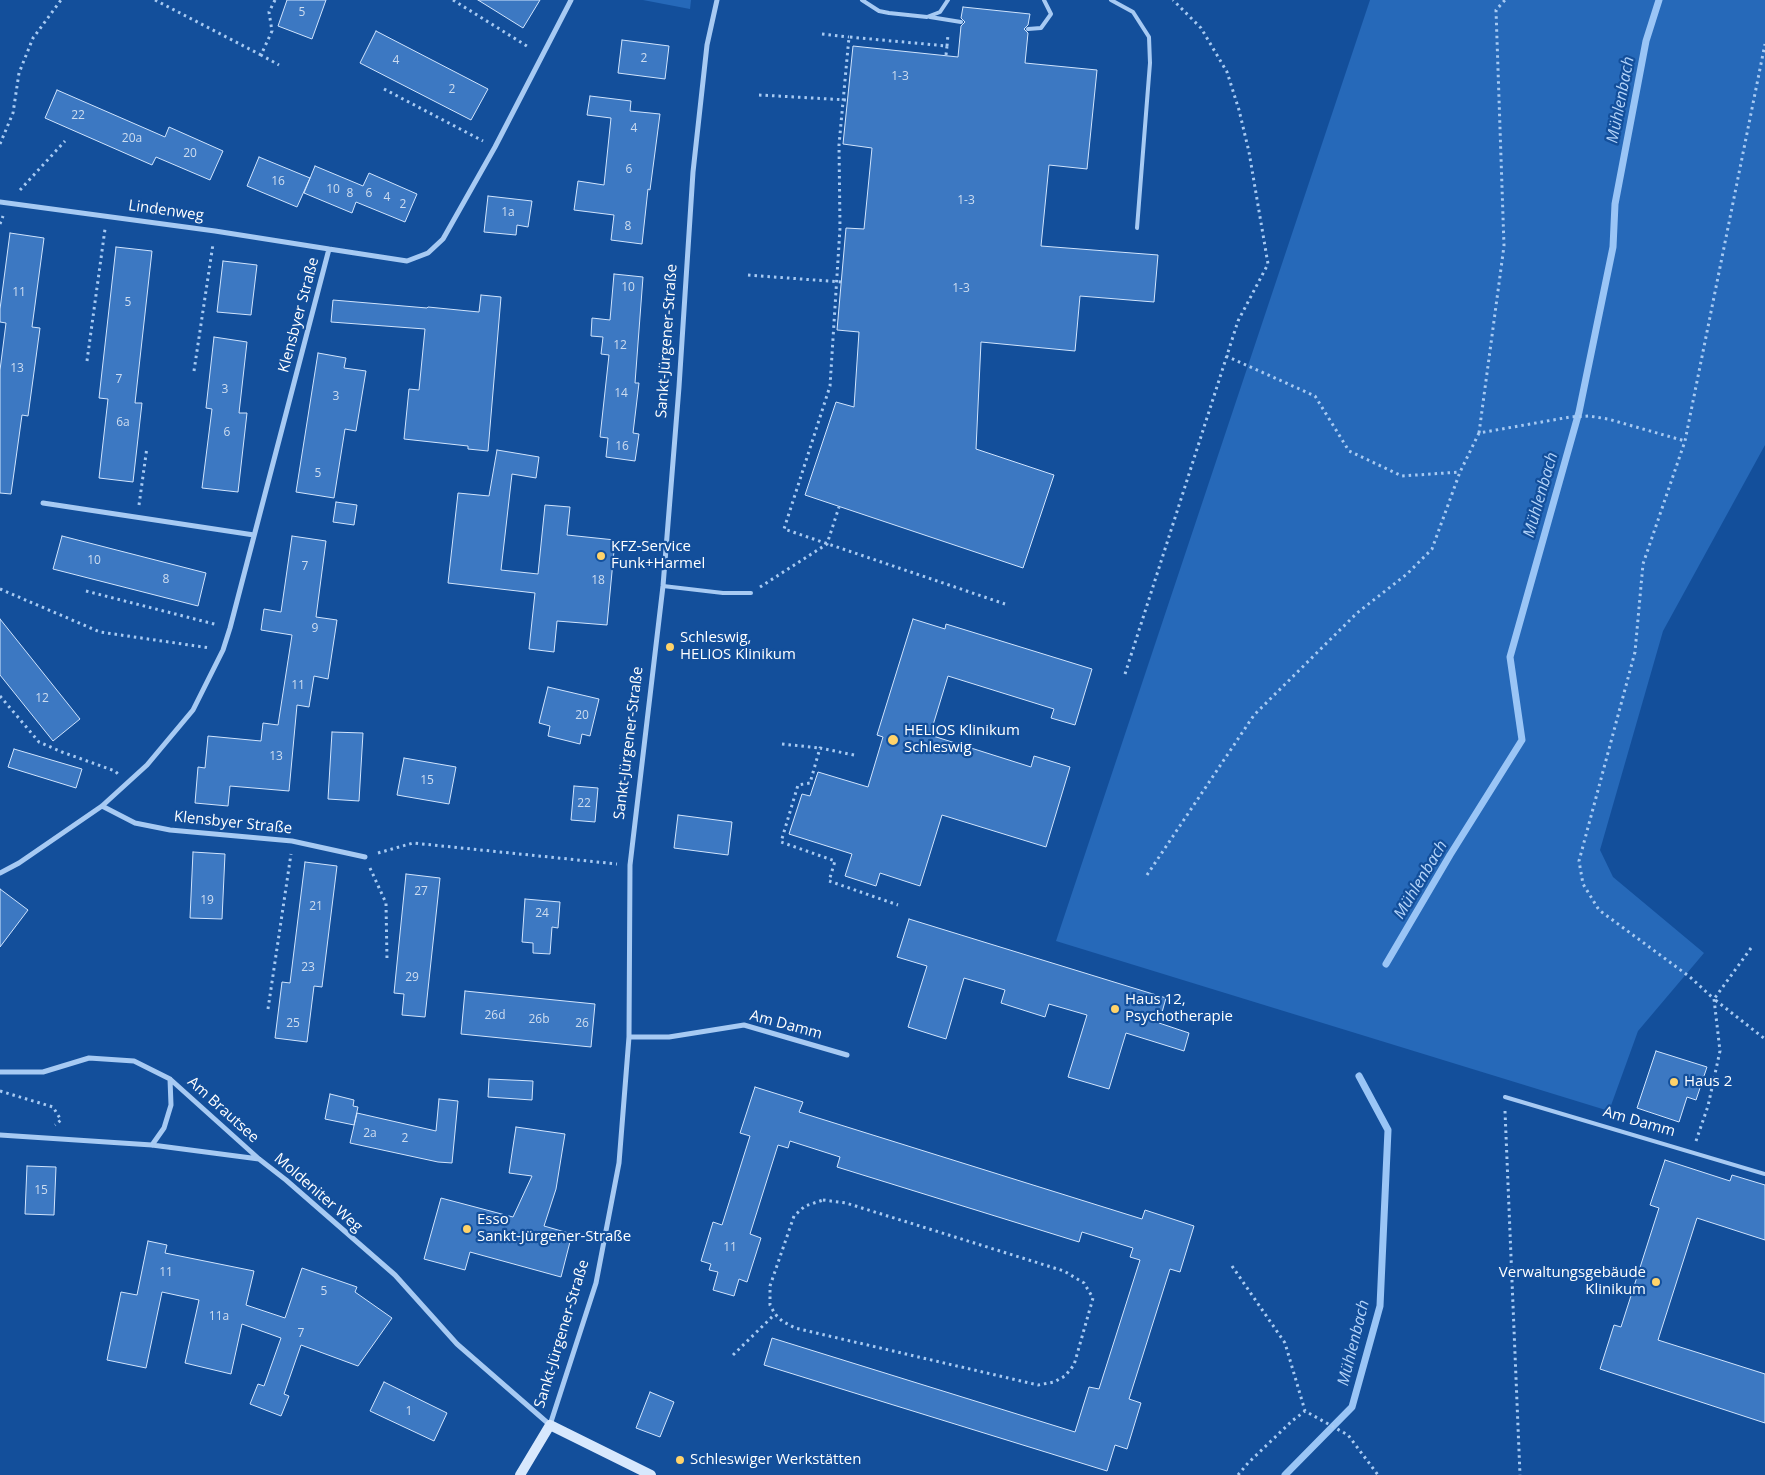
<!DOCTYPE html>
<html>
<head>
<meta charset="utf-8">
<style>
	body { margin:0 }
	canvas { display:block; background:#134f9b }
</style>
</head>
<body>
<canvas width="1765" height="1475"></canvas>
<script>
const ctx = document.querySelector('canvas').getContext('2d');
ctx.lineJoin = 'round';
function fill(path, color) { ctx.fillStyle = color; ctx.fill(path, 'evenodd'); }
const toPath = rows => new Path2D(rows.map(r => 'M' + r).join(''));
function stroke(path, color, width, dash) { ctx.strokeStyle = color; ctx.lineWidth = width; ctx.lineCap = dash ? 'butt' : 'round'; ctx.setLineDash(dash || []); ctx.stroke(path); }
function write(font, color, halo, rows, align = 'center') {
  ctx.font = font + ' "Open Sans",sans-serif'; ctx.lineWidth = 4.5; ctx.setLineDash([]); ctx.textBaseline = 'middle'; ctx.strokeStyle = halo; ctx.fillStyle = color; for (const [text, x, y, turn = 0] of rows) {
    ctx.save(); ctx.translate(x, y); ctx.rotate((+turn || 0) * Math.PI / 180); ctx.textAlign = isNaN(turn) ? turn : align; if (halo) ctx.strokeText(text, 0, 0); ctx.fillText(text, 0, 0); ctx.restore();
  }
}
fill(toPath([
	[643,0,691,0,690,9],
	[1370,0,1765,0,1765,445,1663,631,1600,850,1613,877,1704,953,1638,1031,1609,1111,1056,941]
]), '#2669b9');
stroke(toPath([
	[1386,964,1450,855,1522,740,1510,657,1579,412,1613,247,1615,204,1646,41,1659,0],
	[1285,1475,1352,1407,1380,1306,1388,1130,1359,1076]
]), '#9ac5f6', 7);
const building = toPath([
	[287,0,326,0,312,39,278,26,287,0],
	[478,0,540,0,523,28,478,0],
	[963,7,1030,14,1028,25,1024,29,1028,33,1025,63,1097,70,1087,169,1049,165,1041,246,1158,255,1154,302,1080,296,1075,351,981,342,976,449,1054,475,1023,568,805,495,836,402,854,407,859,332,837,330,846,228,864,229,872,148,843,144,853,46,958,57,961,26,965,22,961,18,963,7],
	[376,31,488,89,471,120,360,63,376,31],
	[622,40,669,46,665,79,618,73,622,40],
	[57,90,165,137,169,127,223,151,210,180,156,157,152,165,45,118,57,90],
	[590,96,631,101,630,111,660,114,650,190,648,189,642,244,611,240,614,215,574,210,578,181,604,185,611,118,587,115,590,96],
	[259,157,310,178,297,207,247,186,259,157],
	[315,166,363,186,369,173,417,194,405,222,356,202,352,213,304,193,315,166],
	[488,196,532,201,528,227,517,225,516,235,484,232,488,196],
	[10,233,44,238,32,327,40,328,28,416,22,415,11,494,0,493,0,370,6,323,0,322,0,309,10,233],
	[116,247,152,251,135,403,142,403,133,482,99,478,108,399,99,398,116,247],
	[223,261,257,265,251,315,217,312,223,261],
	[614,274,643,277,635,383,639,383,633,433,639,434,635,461,606,457,608,438,600,437,609,355,601,354,603,337,591,336,592,318,610,320,614,274],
	[481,295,501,297,488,451,468,449,468,446,404,439,409,389,419,390,425,329,331,322,333,300,427,308,428,307,479,312,481,295],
	[214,337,247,342,239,413,247,413,238,492,202,488,212,409,206,408,214,337],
	[318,353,346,358,344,368,366,371,356,431,345,429,334,498,296,492,318,353],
	[497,450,539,457,536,478,512,474,501,570,538,574,545,505,570,507,567,535,615,540,607,625,557,621,554,652,529,649,535,593,448,583,458,493,489,496,497,450],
	[336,502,357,505,354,525,333,522,336,502],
	[62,536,206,573,198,606,53,569,62,536],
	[292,536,326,541,316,617,337,620,328,679,314,676,309,707,297,705,289,791,230,786,228,806,195,803,198,767,205,768,208,736,261,741,263,723,278,725,292,635,261,630,264,609,281,612,292,536],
	[0,619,80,719,53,741,0,675,0,619],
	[913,619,945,629,946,624,1092,669,1075,725,1051,718,1054,709,948,676,930,735,1031,767,1034,756,1070,767,1046,847,942,815,920,886,880,873,876,886,845,876,852,854,789,834,802,794,810,796,818,772,868,787,883,737,877,735,913,619],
	[548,687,599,699,590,736,582,734,580,744,548,736,550,726,539,723,548,687],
	[332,732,363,733,359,801,328,799,332,732],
	[14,749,82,769,76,788,8,767,14,749],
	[404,758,456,767,449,804,397,795,404,758],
	[574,786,598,788,595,822,571,820,574,786],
	[678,815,732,822,728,855,674,848,678,815],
	[193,852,225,854,222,919,190,918,193,852],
	[305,862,337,866,322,987,314,986,307,1042,275,1038,282,982,290,983,305,862],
	[406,874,440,878,425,1017,402,1015,404,994,394,993,406,874],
	[0,889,28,910,0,947,0,889],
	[525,899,560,902,558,928,552,927,550,954,533,953,533,943,522,942,525,899],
	[909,919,1166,998,1159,1023,1189,1033,1184,1051,1126,1033,1109,1089,1068,1077,1087,1015,1049,1004,1045,1017,1001,1003,1005,990,964,978,946,1039,908,1027,927,966,897,957,909,919],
	[465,991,595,1004,591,1047,461,1034,465,991],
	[1656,1051,1707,1067,1696,1100,1687,1097,1679,1122,1637,1108,1656,1051],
	[489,1079,533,1081,532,1100,488,1097,489,1079],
	[755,1087,803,1102,799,1112,1142,1219,1145,1210,1194,1226,1180,1272,1170,1269,1129,1399,1141,1403,1127,1449,1115,1445,1107,1471,764,1365,772,1338,1075,1432,1089,1387,1099,1389,1140,1260,1130,1257,1133,1248,1082,1232,1079,1242,837,1167,840,1157,790,1141,788,1148,778,1145,750,1234,761,1238,747,1282,739,1279,734,1296,713,1290,718,1272,709,1270,711,1264,701,1261,713,1222,722,1225,750,1136,740,1133,755,1087],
	[330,1094,354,1100,353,1106,358,1107,354,1125,325,1119,330,1094],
	[439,1099,458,1101,452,1163,438,1162,350,1143,357,1113,436,1131,439,1099],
	[516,1127,565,1134,556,1189,544,1226,572,1234,561,1277,470,1252,465,1270,424,1259,441,1198,513,1217,532,1176,509,1173,516,1127],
	[1665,1160,1730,1181,1732,1175,1765,1185,1765,1240,1697,1218,1658,1340,1765,1374,1765,1423,1600,1369,1614,1325,1621,1327,1659,1208,1650,1205,1665,1160],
	[27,1166,56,1167,54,1215,25,1214,27,1166],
	[148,1241,167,1245,165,1253,254,1271,246,1305,285,1318,302,1268,357,1287,355,1292,392,1318,358,1366,301,1345,284,1394,289,1396,281,1416,250,1404,258,1384,264,1386,281,1338,242,1324,231,1374,185,1363,199,1300,162,1292,146,1368,107,1360,121,1292,137,1295,148,1241],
	[384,1382,447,1413,434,1441,370,1411,384,1382],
	[650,1392,674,1402,660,1437,636,1428,650,1392]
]);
fill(building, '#3c78c2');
stroke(building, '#d0e4fd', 1);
stroke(toPath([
	[155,0,261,55],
	[275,0,269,12,272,31,261,55,279,65],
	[453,0,530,48],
	[822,34,849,37],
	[947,46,948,34],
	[946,55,947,46,849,37,839,145,840,228,830,386,784,529,1005,604],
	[384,89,483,141],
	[759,95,848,100],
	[0,144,13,113,19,73,33,38,61,0],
	[20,190,65,141],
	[0,224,3,216],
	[748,275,841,282],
	[1226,356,1315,396,1349,451,1402,476,1460,472],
	[87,361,105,229],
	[194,371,213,244],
	[1479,433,1504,246,1496,10,1505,0],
	[139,505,147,447],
	[760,587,827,544,839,507],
	[0,589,100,632,210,648],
	[86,591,218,625],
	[1125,674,1238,321,1268,264,1249,152,1239,110,1227,72,1201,28,1173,0],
	[0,696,39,742,62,752,115,771,118,774],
	[782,744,820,748],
	[854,755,820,748,810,783,798,785,781,842,835,861,829,881,898,905],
	[378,853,413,843,617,864],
	[370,868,386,903,387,960],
	[1147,875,1254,715,1357,613,1407,574,1432,549,1460,472,1479,433,1570,417,1589,416,1608,419,1685,441],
	[1751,948,1714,999,1765,1039],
	[268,1009,291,854],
	[0,1091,53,1107,61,1120,55,1125],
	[1505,1111,1520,1475],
	[1696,1141,1708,1106,1720,1051,1714,999,1690,977,1599,910,1583,884,1579,861,1635,652,1643,564,1685,441,1765,44],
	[823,1200,846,1203,1064,1271,1084,1283,1093,1298,1074,1365,1065,1376,1054,1382,1038,1385,795,1328,782,1321,775,1314,770,1305,770,1286,794,1216,805,1206,823,1200],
	[1232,1266,1285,1343,1305,1411,1348,1435,1378,1475],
	[733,1355,775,1314],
	[1238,1475,1248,1463,1292,1421,1305,1411]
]), '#a7caf3', 3, [2.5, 4]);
stroke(toPath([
	[862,0,879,11,889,13,927,17,940,12,948,0],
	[1111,0,1133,12,1149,37,1150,63,1137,228],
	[930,17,961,22],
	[1028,29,1041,28,1051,14,1044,0],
	[663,586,723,593,751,593],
	[1505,1097,1765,1174]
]), '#a7caf3', 4);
stroke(toPath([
	[0,202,215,231,329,249],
	[43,503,254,535],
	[102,806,135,823,170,830,292,841,365,857],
	[0,873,19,863,102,806,147,765,193,710,223,650,230,628,329,249,407,261,428,253,443,239,495,147,571,0],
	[629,1037,669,1037,744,1025,847,1055],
	[0,1072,43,1072,89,1058,134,1061,170,1079,259,1159,286,1180,395,1275,457,1344,550,1425,596,1283,619,1163,629,1037,630,865,663,586,679,387,693,172,707,45,717,0],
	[0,1135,152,1145,259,1159],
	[152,1145,164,1128,171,1105,170,1079]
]), '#a7caf3', 5);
stroke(toPath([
	[520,1475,550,1425,651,1475]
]), '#d7e8fd', 10);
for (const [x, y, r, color] of [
	[601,556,5,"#ffd36a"],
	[670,647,5,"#ffd36a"],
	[893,740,6,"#ffd36a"],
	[1115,1009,5,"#ffd36a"],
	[1674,1082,5,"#ffd36a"],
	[467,1229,5,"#ffd36a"],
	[1656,1282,5,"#ffd36a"],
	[680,1460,5,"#ffd36a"]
]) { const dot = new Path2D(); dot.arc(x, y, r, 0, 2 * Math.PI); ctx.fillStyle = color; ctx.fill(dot); stroke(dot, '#134f9b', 2); }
write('12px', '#ceddf0', null, [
	["5",302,13],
	["2",644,59],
	["4",396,61],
	["1-3",900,77],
	["2",452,90],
	["22",78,116],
	["4",634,129],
	["20a",132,139],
	["20",190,154],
	["6",629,170],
	["16",278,182],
	["10",333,190],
	["8",350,194],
	["6",369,194],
	["4",387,198],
	["1-3",966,201],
	["2",403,205],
	["1a",508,213],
	["8",628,227],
	["10",628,288],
	["1-3",961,289],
	["11",19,293],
	["5",128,303],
	["12",620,346],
	["13",17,369],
	["7",119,380],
	["3",225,390],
	["14",621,394],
	["3",336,397],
	["6a",123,423],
	["6",227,433],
	["16",622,447],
	["5",318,474],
	["10",94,561],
	["7",305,567],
	["8",166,580],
	["18",598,581],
	["9",315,629],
	["11",298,686],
	["12",42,699],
	["20",582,716],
	["13",276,757],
	["15",427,781],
	["22",584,804],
	["27",421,892],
	["19",207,901],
	["21",316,907],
	["24",542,914],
	["23",308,968],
	["29",412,978],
	["26d",495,1016],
	["26b",539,1020],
	["25",293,1024],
	["26",582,1024],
	["2a",370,1134],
	["2",405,1139],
	["15",41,1191],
	["11",730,1248],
	["11",166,1273],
	["5",324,1292],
	["11a",219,1317],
	["7",301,1334],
	["1",409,1412]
]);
write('15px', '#fff', '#134f9b', [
	["Lindenweg",166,211,8],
	["Klensbyer Straße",299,315,-75],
	["Sankt-Jürgener-Straße",667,341,-86],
	["Sankt-Jürgener-Straße",629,743,-83],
	["Klensbyer Straße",233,823,6],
	["Am Damm",786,1025,15],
	["Am Brautsee",223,1110,42],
	["Am Damm",1639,1122,16],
	["Moldeniter Weg",318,1193,41],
	["Sankt-Jürgener-Straße",562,1334,-73]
]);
write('15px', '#fff', '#134f9b', [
	["KFZ-Service",611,547],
	["Funk+Harmel",611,564],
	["Schleswig,",680,638],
	["HELIOS Klinikum",680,655],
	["HELIOS Klinikum",904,731],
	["Schleswig",904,748],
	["Haus 12,",1125,1000],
	["Psychotherapie",1125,1017],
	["Haus 2",1684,1082],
	["Esso",477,1220],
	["Sankt-Jürgener-Straße",477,1237],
	["Verwaltungsgebäude",1646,1273,"right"],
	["Klinikum",1646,1290,"right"],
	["Schleswiger Werkstätten",690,1460]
], 'left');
write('italic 16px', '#b4d4fa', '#134f9b', [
	["Mühlenbach",1621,100,-79],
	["Mühlenbach",1541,495,-74],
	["Mühlenbach",1421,880,-59],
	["Mühlenbach",1354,1343,-76]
]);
</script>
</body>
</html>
